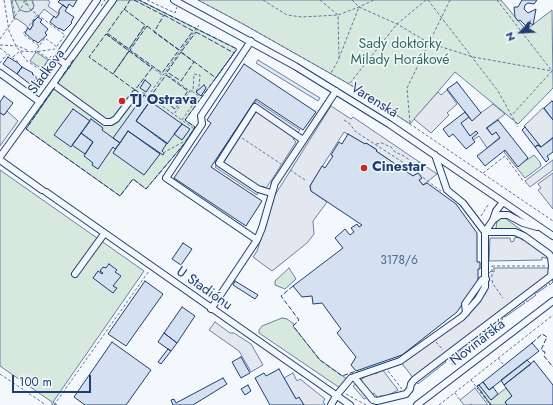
<!DOCTYPE html>
<html>
<head>
<meta charset="utf-8">
<style>
	body { margin:0 }
	#map { position:relative; width:553px; height:405px; overflow:hidden; background:#f4f7fb; font-family:Jost,sans-serif }
	canvas { display:block }
	.north { position:absolute; left:501px; top:12px; width:40px; height:40px; -webkit-text-stroke:3px #f4f7fb; paint-order:stroke; rotate:246deg; font-size:11px; font-weight:700; line-height:16px; text-align:center; color:#1d3f73 }
	.north::after { content:''; display:block; margin:auto; width:14px; height:18px; background:#1d3f73; clip-path:polygon(50% 0,100% 100%,50% 72%,0 100%) }
	.scale { position:absolute; left:12px; top:375px; width:79px; height:18px; box-sizing:border-box; border:2px solid #1d3f73; border-top:0; padding-left:5px; font-size:12px; line-height:14px; white-space:nowrap; color:#1d3f73; -webkit-text-stroke:3px #f4f7fb; paint-order:stroke }
</style>
</head>
<body>
<div id="map">
<canvas width="553" height="405"></canvas>
<div class="north">N</div>
<div class="scale">100 m</div>
</div>
<script>
const ctx = document.querySelector('canvas').getContext('2d');
ctx.lineJoin = 'round';
function fill(path, color) { ctx.fillStyle = color; ctx.fill(path, 'evenodd'); }
const toPath = rows => new Path2D(rows.map(r => 'M' + r).join(''));
function stroke(path, color, width, dash) { ctx.strokeStyle = color; ctx.lineWidth = width; ctx.lineCap = dash ? 'butt' : 'round'; ctx.setLineDash(dash || []); ctx.stroke(path); }
function write(font, color, halo, rows, align = 'center') {
  ctx.font = font + ' Jost,sans-serif'; ctx.lineWidth = 3; ctx.setLineDash([]); ctx.textBaseline = 'middle'; ctx.strokeStyle = halo; ctx.fillStyle = color; for (const [text, x, y, turn = 0] of rows) {
    ctx.save(); ctx.translate(x, y); ctx.rotate((+turn || 0) * Math.PI / 180); ctx.textAlign = isNaN(turn) ? turn : align; if (halo) ctx.strokeText(text, 0, 0); ctx.fillText(text, 0, 0); ctx.restore();
  }
}
const green = toPath([
	[15,0,32,0,34,7,29,12,23,12,18,8,15,0],
	[116,0,139,0,237,49,185,120,195,127,184,144,146,189,133,179,120,196,26,129,116,0],
	[198,0,501,0,526,30,552,10,553,88,518,124,455,72,410,124,349,84,243,24,198,0],
	[36,52,48,60,42,69,30,61,36,52],
	[506,150,518,166,534,155,540,162,541,166,525,178,504,152,506,150],
	[0,170,144,271,53,402,57,405,52,405,52,402,0,366,0,170],
	[502,216,524,232,524,233,520,231,498,229,496,228,497,220,502,216],
	[289,268,296,279,285,289,275,285,275,281,289,268],
	[282,318,287,319,294,324,293,326,320,360,347,379,340,388,259,333,259,330,262,326,282,318],
	[479,385,491,400,506,388,512,396,505,402,507,405,491,405,477,386,479,385]
]);
fill(green, '#d7e8df');
stroke(green, '#687fa3', 1);
const parking = toPath([
	[11,0,15,0,20,10,26,12,30,11,33,9,34,5,32,0,48,0,50,2,48,6,59,14,56,18,44,9,36,20,35,19,33,21,33,25,30,30,27,27,27,26,17,19,14,19,11,0],
	[258,60,320,98,318,101,256,63,258,60],
	[447,90,457,104,447,113,449,115,431,133,414,119,438,92,441,95,447,90],
	[256,101,300,130,293,139,296,142,271,181,266,188,262,186,257,195,215,167,256,101],
	[493,104,505,114,486,128,492,135,496,132,500,137,487,148,479,136,473,140,460,123,468,117,471,120,493,104],
	[331,106,351,119,353,117,437,174,423,185,419,180,421,178,415,175,413,176,376,151,376,149,366,143,365,144,344,132,310,186,311,191,327,202,313,221,314,234,307,243,272,271,253,257,257,251,275,195,331,106],
	[543,108,553,120,553,137,541,147,524,126,543,108],
	[7,111,18,121,0,146,0,113,4,115,7,111],
	[553,160,553,170,530,187,525,181,553,160],
	[553,173,553,209,538,190,541,188,538,184,553,173],
	[507,229,520,231,552,253,549,259,542,257,542,260,489,261,490,238,510,238,511,242,514,241,514,238,520,237,522,240,524,240,524,238,507,229],
	[494,268,553,268,552,279,553,282,550,285,548,282,545,284,547,286,537,293,535,291,534,292,536,295,527,302,525,299,523,301,525,303,505,317,503,315,501,316,503,319,486,332,484,330,481,332,483,335,463,350,461,348,460,349,461,351,452,358,449,354,443,358,446,362,418,384,400,361,468,313,485,294,487,289,488,274,491,271,494,272,494,268],
	[215,322,230,333,234,333,251,344,263,365,251,372,239,351,209,330,215,322],
	[382,369,398,390,387,396,380,396,378,398,374,393,364,399,353,386,366,376,374,373,376,374,382,369],
	[293,373,297,381,300,379,325,399,323,402,325,404,325,405,304,405,299,398,296,399,284,378,293,373],
	[475,388,488,405,472,405,471,404,469,405,464,405,460,400,475,388]
]);
fill(parking, '#e3e8f0');
stroke(parking, '#687fa3', 1);
const building = toPath([
	[60,0,77,0,73,7,69,4,67,8,58,2,60,0],
	[522,0,537,0,534,4,528,3,525,5,524,9,528,13,536,9,533,25,528,22,526,26,520,20,518,21,515,17,514,7,518,7,522,0],
	[63,5,67,8,65,11,74,17,71,22,72,23,64,31,59,28,59,29,50,22,54,16,56,18,59,14,59,10,63,5],
	[38,17,42,20,40,22,48,29,45,33,47,35,38,43,34,40,34,41,25,33,28,28,30,30,33,25,33,22,38,17],
	[8,57,18,63,22,67,17,74,3,64,8,57],
	[244,64,316,112,303,130,256,99,211,167,262,201,246,226,174,178,211,123,207,120,244,64],
	[22,67,33,73,32,74,37,77,31,85,17,74,22,67],
	[145,80,151,85,146,92,140,88,145,80],
	[457,82,481,113,472,121,447,89,457,82],
	[204,85,206,88,201,96,196,92,204,85],
	[144,95,151,100,136,121,167,143,162,151,164,153,163,155,128,131,120,143,113,138,144,95],
	[4,96,13,103,4,115,0,113,0,102,4,96],
	[150,101,182,124,167,144,136,121,150,101],
	[552,101,553,102,553,120,544,108,552,101],
	[73,109,90,121,71,147,54,135,73,109],
	[465,112,469,117,461,123,470,136,476,131,478,133,472,138,475,142,466,149,453,134,449,137,443,129,465,112],
	[91,119,103,128,102,130,120,143,115,149,113,147,98,169,92,165,93,163,84,156,93,142,81,133,91,119],
	[498,120,528,158,518,167,505,150,485,166,477,156,500,138,496,132,492,135,487,128,498,120],
	[182,124,190,129,182,140,174,134,182,124],
	[525,127,541,147,538,145,535,147,522,130,525,127],
	[128,131,160,154,144,175,113,153,128,131],
	[81,133,93,142,85,154,72,145,81,133],
	[348,134,365,144,366,143,377,150,376,151,413,176,418,173,422,178,419,180,423,185,427,183,456,204,477,233,477,262,480,262,480,269,478,269,478,281,457,312,402,355,356,371,351,365,356,357,337,333,341,329,322,303,313,304,312,296,302,297,293,286,343,248,335,238,345,229,350,235,354,232,351,228,357,224,359,227,362,225,311,191,310,186,322,166,325,168,333,156,331,155,339,142,342,144,348,134],
	[553,138,553,152,547,156,549,159,546,162,535,147,538,145,541,147,553,138],
	[183,243,192,249,181,265,172,259,183,243],
	[109,264,117,270,115,272,121,276,113,286,117,288,113,293,93,278,98,271,102,274,103,273,100,271,103,267,106,268,109,264],
	[145,281,163,294,126,346,108,334,145,281],
	[235,281,258,295,255,299,233,285,235,281],
	[182,307,195,316,177,343,164,333,182,307],
	[164,333,177,343,171,351,158,342,164,333],
	[112,342,151,370,126,405,85,405,74,397,112,342],
	[532,343,539,351,489,390,483,382,532,343],
	[168,349,171,351,161,364,158,362,168,349],
	[241,357,250,373,241,378,232,362,241,357],
	[527,360,531,364,504,385,501,380,527,360],
	[534,361,553,385,553,405,507,405,505,402,512,396,504,385,534,361],
	[279,369,296,399,299,397,304,405,270,405,255,378,264,373,266,376,279,369],
	[223,378,227,384,193,405,173,405,171,400,174,399,176,403,223,378],
	[483,382,489,390,493,387,498,394,491,400,479,385,483,382],
	[248,385,251,391,245,395,241,389,248,385]
]);
fill(building, '#d5e0f0');
stroke(building, '#1d3f73', 1);
const minor = toPath([
	[174,0,295,66,389,124,553,236],
	[251,41,201,116,202,124,166,178,257,240],
	[67,65,57,58,97,0],
	[0,73,40,102],
	[53,84,105,122,111,122,116,119,135,94],
	[435,155,447,190,463,203,485,232],
	[0,157,113,0],
	[0,160,42,190],
	[46,192,350,405],
	[271,193,258,189,219,163,255,107,303,140],
	[493,220,500,215,508,215,523,223,537,227],
	[75,274,104,234],
	[211,309,257,240,262,228,275,183,336,91],
	[466,313,465,304,482,280,486,279],
	[354,377,373,400,377,401,406,394,410,389,411,384,414,380,551,276,552,266,551,257,549,254,524,236,515,232,485,232],
	[331,405,336,396,351,378,400,361,462,317,478,299,485,287,485,232,493,220,496,211,503,202],
	[417,405,553,301]
]);
stroke(minor, '#1d3f73', 8);
stroke(toPath([
	[4,0,9,31,16,46,20,51,35,52],
	[147,0,175,13,177,7],
	[198,0,243,24,349,84,410,124,553,221],
	[263,0,287,15,302,17,338,15,359,7,374,0],
	[320,0,338,15,339,59,331,73],
	[352,0,359,7,397,24,429,43,473,57,552,71,512,115],
	[428,0,498,91,518,127],
	[497,0,552,71,553,70],
	[24,1,27,1,27,4,24,4,24,1],
	[27,4,31,10,65,35,57,46],
	[101,6,105,0],
	[37,15,23,34,39,46,45,38,57,47],
	[15,16,24,4],
	[107,34,162,75],
	[0,39,14,19,15,16,12,0],
	[0,45,18,46,29,51],
	[39,46,35,52,55,49],
	[0,48,18,62],
	[129,49,145,26],
	[37,51,52,61,53,64,50,72,51,77],
	[13,57,20,51,26,60,50,77],
	[339,58,359,7],
	[0,63,7,54],
	[42,70,51,56],
	[165,73,190,91,174,114],
	[350,83,397,24,426,0],
	[190,91,193,91,194,74,200,75,199,86,195,93],
	[142,93,144,93,193,128],
	[148,96,199,25],
	[182,120,199,96,193,92],
	[344,120,349,123,356,132,415,170],
	[410,123,407,88,450,0],
	[242,138,281,164],
	[376,144,382,143,386,145,391,147,395,152,404,156,417,166],
	[163,153,183,142],
	[419,161,416,171,426,180,441,191],
	[290,170,305,180],
	[483,173,505,156,524,182],
	[481,216,488,205],
	[492,266,546,266],
	[492,277,492,266],
	[492,280,493,284,503,298],
	[436,342,443,350],
	[498,358,504,365],
	[449,359,453,365],
	[388,371,402,389],
	[0,374,46,405],
	[471,380,490,405],
	[455,393,460,400],
	[346,394,366,405],
	[54,405,149,271],
	[439,405,553,315]
]), '#5e769c', 1, [3, 2]);
stroke(minor, '#f4f7fb', 6);
stroke(toPath([
	[134,0,163,15],
	[124,9,145,25,129,49,107,33,124,9],
	[124,10,130,0],
	[164,15,193,31,179,50,154,32,164,15],
	[147,26,179,50,162,73,130,50,147,26],
	[196,32,234,53,216,78,181,52,196,32],
	[106,34,129,51,113,74,89,57,106,34],
	[129,51,152,68,135,90,113,74,129,51],
	[181,52,194,62,181,81,167,72,181,52],
	[63,75,73,60],
	[166,75,188,91,175,109,153,93,166,75],
	[55,87,26,129,120,196,133,179,146,189,184,144,195,127,185,120,237,49,139,0],
	[293,286,281,296,299,320,293,326,320,360,342,376,356,371],
	[532,343,542,334,547,337,541,350,545,352,544,356,553,367],
	[479,385,477,386,491,405]
]), '#1d3f73', 1, [5, 2]);
for (const [x, y, r, color] of [
	[122,101,4,"#c62828"],
	[364,168,4,"#c62828"]
]) { const dot = new Path2D(); dot.arc(x, y, r, 0, 2 * Math.PI); ctx.fillStyle = color; ctx.fill(dot); stroke(dot, '#f4f7fb', 1.5); }
write('12px', '#4b6792', null, [
	["3178/6",399,261]
]);
write('14px', '#2c6c60', '#f4f7fb', [
	["Sady doktorky",400,45],
	["Milady Horákové",400,61]
]);
write('14px', '#1d3f73', '#f4f7fb', [
	["Sládkova",47,72,-54],
	["Varenská",374,101,32],
	["U Stadiónu",204,289,35],
	["Novinářská",478,343,-38]
]);
write('bold 14px', '#1d3f73', '#f4f7fb', [
	["TJ Ostrava",130,101],
	["Cinestar",372,168]
], 'left');
</script>
</body>
</html>
